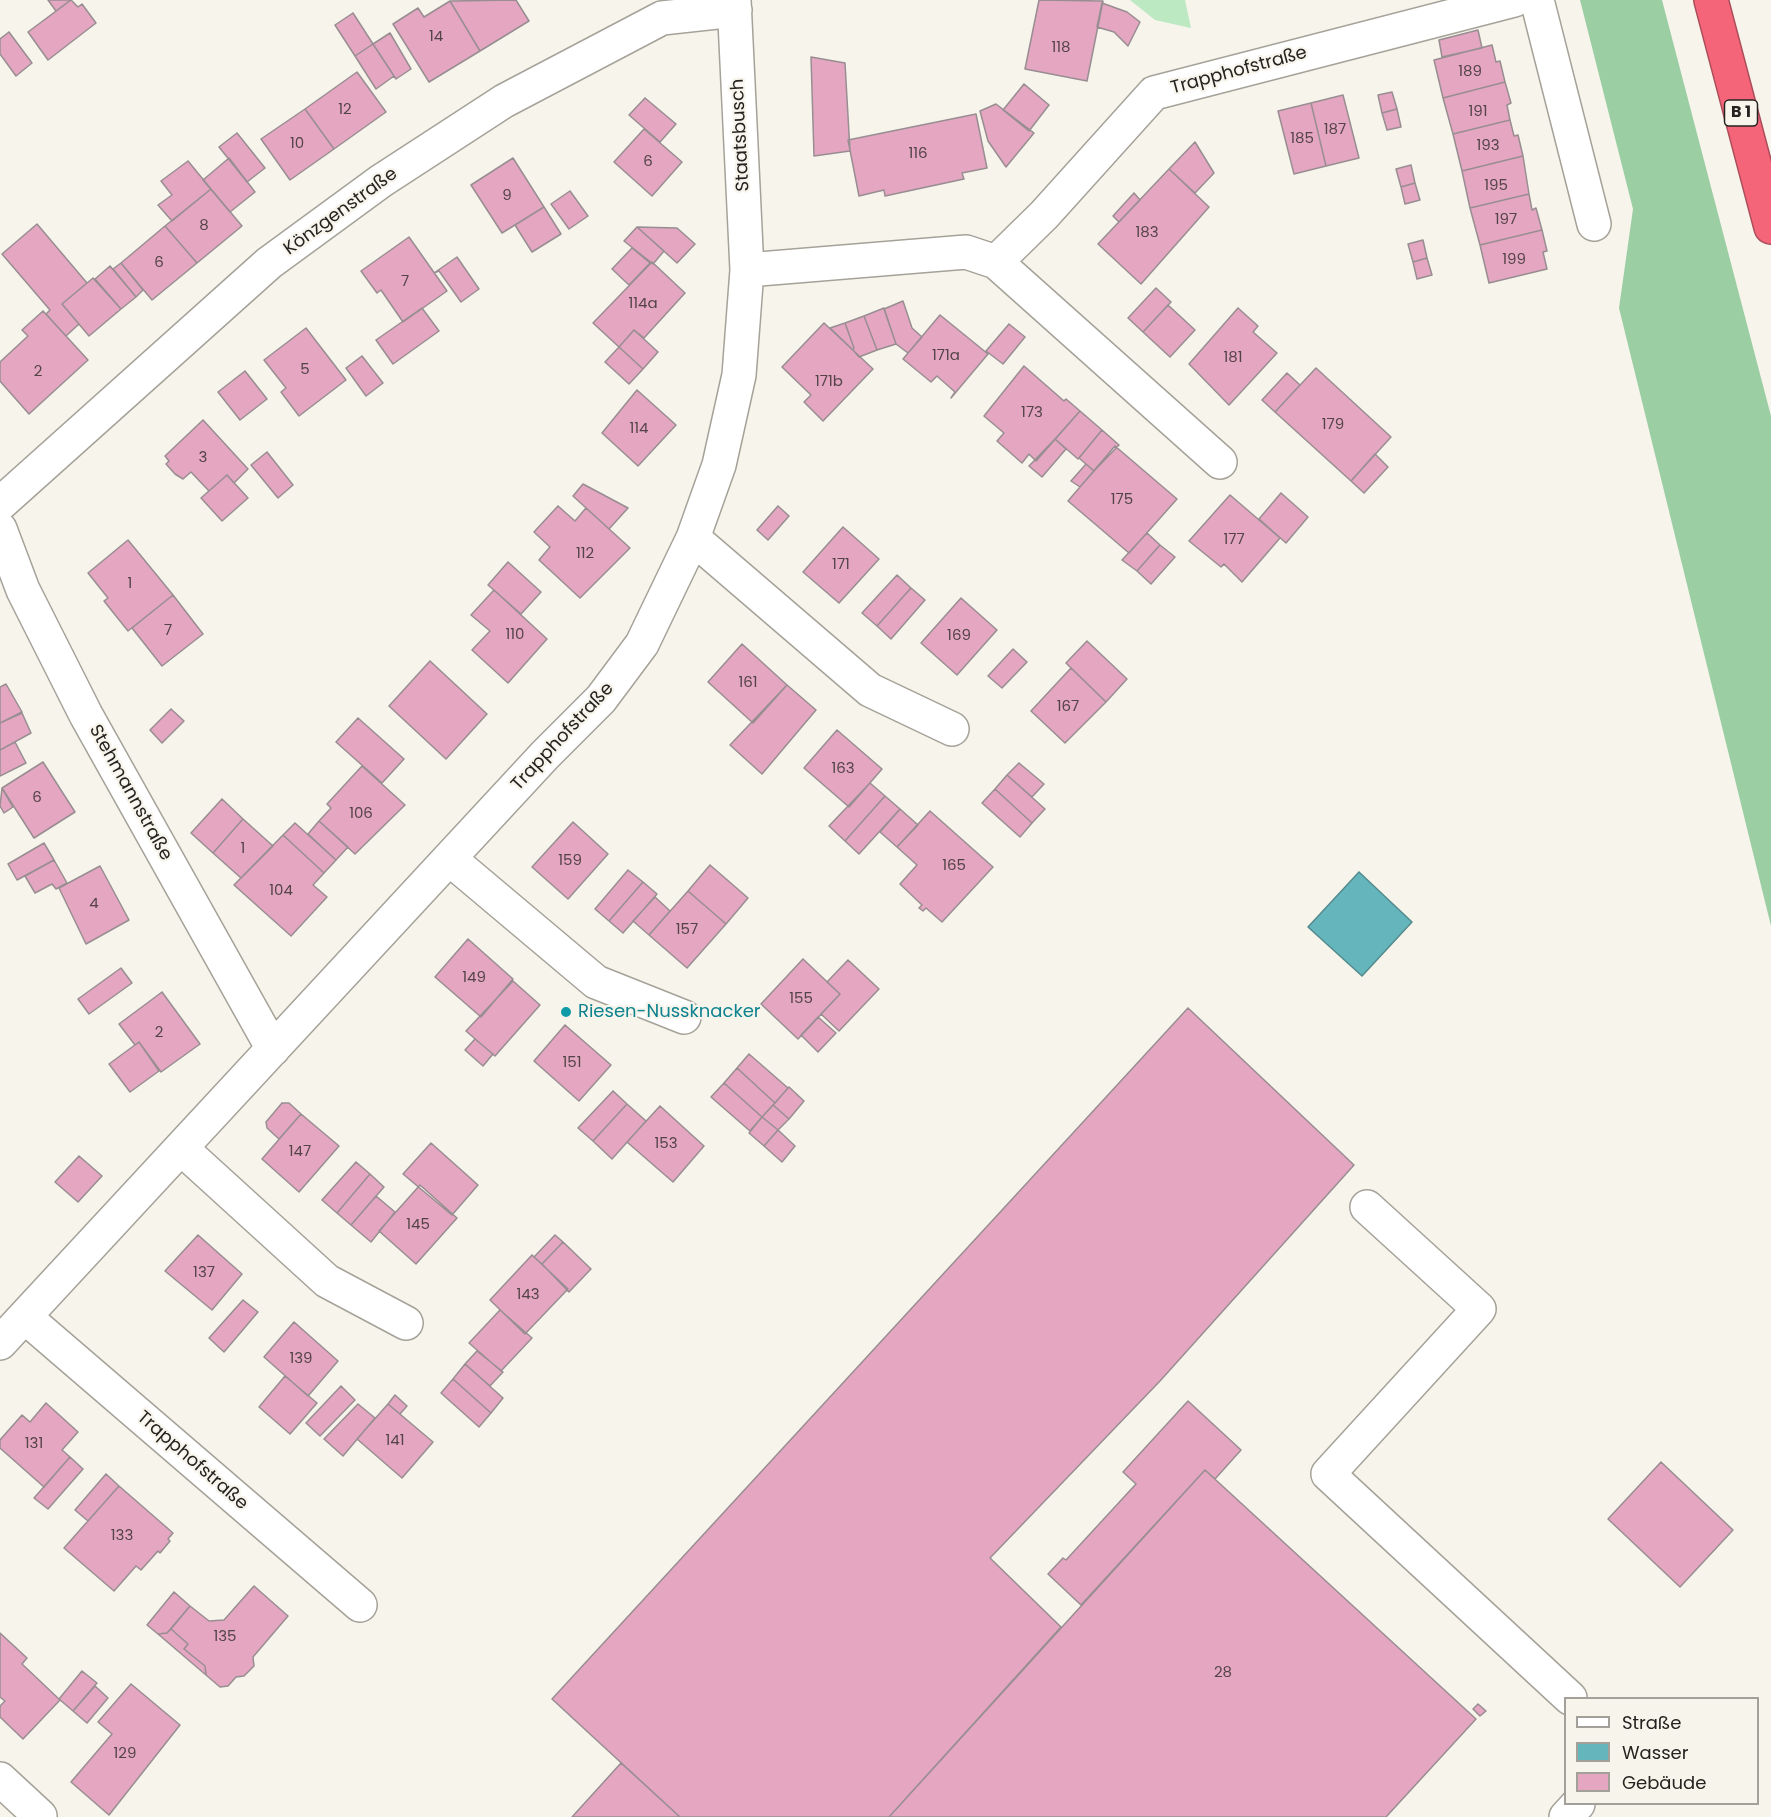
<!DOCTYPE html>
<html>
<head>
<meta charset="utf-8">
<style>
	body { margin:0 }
	#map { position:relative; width:1771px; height:1817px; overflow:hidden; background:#f7f4eb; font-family:Poppins,sans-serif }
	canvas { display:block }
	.legend { position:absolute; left:1564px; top:1697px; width:195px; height:108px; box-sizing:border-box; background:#f7f4eb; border:2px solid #a3a09a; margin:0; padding:8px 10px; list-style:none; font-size:18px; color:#242320 }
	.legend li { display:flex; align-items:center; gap:12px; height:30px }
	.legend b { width:30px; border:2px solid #a3a09a }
</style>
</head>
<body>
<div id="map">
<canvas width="1771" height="1817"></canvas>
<ul class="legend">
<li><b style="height:8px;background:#fff"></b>Straße</li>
<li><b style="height:16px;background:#65b6bc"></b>Wasser</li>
<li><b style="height:16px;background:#e4a6c0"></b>Gebäude</li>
</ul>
</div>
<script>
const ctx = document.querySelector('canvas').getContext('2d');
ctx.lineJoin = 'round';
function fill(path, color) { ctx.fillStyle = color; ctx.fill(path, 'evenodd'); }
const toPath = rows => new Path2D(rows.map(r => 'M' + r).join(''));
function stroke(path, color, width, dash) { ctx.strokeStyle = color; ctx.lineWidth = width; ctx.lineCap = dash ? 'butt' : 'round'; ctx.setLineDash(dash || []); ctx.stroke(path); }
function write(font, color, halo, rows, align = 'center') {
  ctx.font = font + ' Poppins,sans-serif'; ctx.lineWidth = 4.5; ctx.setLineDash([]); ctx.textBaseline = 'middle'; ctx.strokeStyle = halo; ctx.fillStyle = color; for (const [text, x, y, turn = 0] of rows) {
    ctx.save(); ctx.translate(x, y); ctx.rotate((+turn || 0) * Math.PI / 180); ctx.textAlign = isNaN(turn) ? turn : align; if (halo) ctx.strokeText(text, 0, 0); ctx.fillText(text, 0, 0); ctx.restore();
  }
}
fill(toPath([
	[1130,0,1185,0,1191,28,1155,20]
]), '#bce8c2');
fill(toPath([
	[1580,0,1662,0,1771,416,1771,926,1619,308,1633,209]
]), '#9ccea4');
const water = toPath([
	[1359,872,1412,922,1362,976,1308,927,1359,872]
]);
fill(water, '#65b6bc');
stroke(water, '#528a8d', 1.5);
const building = toPath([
	[48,0,71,0,56,11,48,0],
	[71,0,78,7,82,4,96,23,48,60,28,32,71,0],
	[516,0,529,21,480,51,450,1,516,0],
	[1039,0,1103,1,1087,81,1025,69,1039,0],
	[450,1,480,51,429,82,393,24,418,8,424,17,450,1],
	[1102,3,1127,12,1140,22,1128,46,1114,32,1097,27,1102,3],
	[353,13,373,44,355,56,335,25,353,13],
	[1478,30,1482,48,1442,57,1439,40,1478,30],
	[9,32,32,63,16,76,0,54,0,39,9,32],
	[390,33,411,69,396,79,373,44,390,33],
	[373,44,394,76,376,89,355,56,373,44],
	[1492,45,1496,62,1500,61,1505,82,1443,98,1434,60,1492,45],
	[811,57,845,63,850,151,814,156,811,57],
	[357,72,386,112,334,149,305,109,357,72],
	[1505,82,1511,103,1507,105,1510,120,1453,134,1443,98,1505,82],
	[1024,84,1049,105,1029,131,1003,110,1024,84],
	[1392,92,1397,109,1382,113,1378,95,1392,92],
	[1343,95,1359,158,1326,166,1311,103,1343,95],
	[645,98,676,124,660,142,629,115,645,98],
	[1311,103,1326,166,1294,174,1278,111,1311,103],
	[996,104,1034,133,1006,167,988,141,980,111,996,104],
	[305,109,334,149,290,180,261,139,305,109],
	[1397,109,1401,127,1387,130,1382,113,1397,109],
	[976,114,987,168,962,173,964,179,885,196,884,190,859,196,848,140,976,114],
	[1510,120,1514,136,1518,135,1523,156,1462,171,1453,134,1510,120],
	[644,129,682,162,652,196,614,162,644,129],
	[237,133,265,168,247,182,219,147,237,133],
	[1195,142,1214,173,1195,193,1169,169,1195,142],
	[1523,156,1529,194,1470,208,1462,171,1523,156],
	[229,158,255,192,230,212,203,180,229,158],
	[513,158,544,207,502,233,471,185,513,158],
	[188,161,211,189,172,221,158,205,172,195,161,181,188,161],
	[1411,165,1415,183,1401,187,1396,169,1411,165],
	[1169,169,1209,207,1141,284,1098,244,1169,169],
	[1415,183,1420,200,1405,204,1401,187,1415,183],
	[211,189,242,226,197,263,165,226,211,189],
	[570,191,588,216,569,229,551,204,570,191],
	[1134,193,1140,200,1119,222,1113,216,1134,193],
	[1529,194,1532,210,1536,208,1542,230,1480,245,1470,208,1529,194],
	[544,207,561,234,532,252,515,225,544,207],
	[37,224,87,283,62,304,79,324,66,336,46,314,50,310,2,254,37,224],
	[165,226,197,263,152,300,121,263,165,226],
	[637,227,677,228,695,244,677,263,637,227],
	[637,227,664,251,653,264,624,241,637,227],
	[1542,230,1547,251,1543,252,1547,269,1489,283,1480,245,1542,230],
	[409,237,447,291,403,322,381,290,377,293,361,271,409,237],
	[1423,240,1427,258,1413,262,1408,244,1423,240],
	[632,248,650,263,629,285,612,269,632,248],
	[457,257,479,289,461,302,439,271,434,273,457,257],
	[1427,258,1432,275,1417,279,1413,262,1427,258],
	[652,262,685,293,644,338,634,330,619,347,593,323,652,262],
	[121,263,143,290,136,297,113,269,121,263],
	[110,266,136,297,121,309,95,279,110,266],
	[93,278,121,309,89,336,62,304,93,278],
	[1156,288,1171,302,1143,332,1128,318,1156,288],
	[903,301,912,328,922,337,908,353,896,344,884,309,903,301],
	[1168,305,1195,330,1170,357,1143,332,1168,305],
	[422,308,439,331,393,364,376,340,422,308],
	[884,308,896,344,877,350,864,316,884,308],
	[1238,308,1258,326,1253,332,1277,353,1229,405,1189,364,1238,308],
	[43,311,88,360,29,414,0,381,0,362,28,336,22,330,43,311],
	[940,315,988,354,951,398,955,392,937,376,931,382,903,359,940,315],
	[864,316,877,350,859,357,853,350,854,348,845,323,864,316],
	[824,323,873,369,823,421,804,402,811,395,782,367,824,323],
	[845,323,854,348,853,350,830,328,845,323],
	[1009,324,1025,337,1003,364,986,351,1009,324],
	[306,328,346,380,299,416,281,392,286,388,264,360,306,328],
	[634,330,658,352,643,369,619,347,634,330],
	[619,347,643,369,629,384,605,362,619,347],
	[362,356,383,383,366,396,346,368,362,356],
	[1024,366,1064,401,1066,399,1080,411,1036,461,1029,454,1022,463,997,441,1004,433,984,416,1024,366],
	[1316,368,1391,437,1351,481,1275,412,1316,368],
	[245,371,267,399,240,420,218,392,245,371],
	[1287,373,1300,385,1275,412,1262,400,1287,373],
	[637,390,676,425,638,466,602,433,637,390],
	[1080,411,1102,430,1078,459,1055,439,1080,411],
	[203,420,248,469,234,483,227,475,209,491,191,472,183,479,175,474,166,464,169,461,165,456,203,420],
	[1102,430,1119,445,1094,471,1079,458,1102,430],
	[1055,439,1066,449,1042,477,1029,466,1055,439],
	[1115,446,1177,499,1129,553,1068,501,1115,446],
	[267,452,293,485,278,498,251,465,267,452],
	[1375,454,1388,467,1364,493,1351,481,1375,454],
	[1086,464,1094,471,1080,487,1071,481,1086,464],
	[227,475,248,498,222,521,201,498,227,475],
	[583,484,628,508,609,529,573,496,583,484],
	[1281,493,1308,517,1286,543,1259,519,1281,493],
	[1230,495,1280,538,1242,582,1224,564,1221,567,1189,541,1230,495],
	[558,506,575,521,586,508,630,548,580,598,539,560,550,547,534,532,558,506],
	[778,506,789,516,768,540,757,530,778,506],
	[843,527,879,559,839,603,803,572,843,527],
	[1147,533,1160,545,1137,571,1122,560,1147,533],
	[128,540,173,595,128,631,104,601,108,598,88,573,128,540],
	[1160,545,1175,557,1151,584,1137,571,1160,545],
	[508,562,541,592,521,614,488,585,508,562],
	[897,575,911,588,877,626,862,613,897,575],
	[911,588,925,600,891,639,877,626,911,588],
	[494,590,547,639,508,683,472,650,490,631,471,615,494,590],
	[173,595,203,634,162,666,132,628,173,595],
	[961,598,997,630,957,675,921,643,961,598],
	[1087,641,1127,679,1106,702,1066,663,1087,641],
	[742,644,787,685,753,723,708,682,742,644],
	[1013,649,1027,662,1002,688,988,676,1013,649],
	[430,661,487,714,446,759,389,706,430,661],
	[1071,668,1106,702,1065,743,1031,711,1071,668],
	[6,684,22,712,0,723,0,687,6,684],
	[787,685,816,710,762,774,730,745,787,685],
	[171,709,184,721,162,743,150,730,171,709],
	[22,713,31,733,0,750,0,723,22,713],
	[358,718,404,759,382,783,336,742,358,718],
	[837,730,882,769,849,807,804,768,837,730],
	[15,742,26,763,0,776,0,750,15,742],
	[43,762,75,812,34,838,2,788,43,762],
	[1019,763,1044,784,1032,797,1007,775,1019,763],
	[362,766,405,805,355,854,319,821,331,808,327,804,362,766],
	[1007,775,1045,809,1032,823,995,789,1007,775],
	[870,783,885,796,845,841,829,826,870,783],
	[2,788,13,807,4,813,0,806,2,788],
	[995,789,1032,823,1020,837,982,803,995,789],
	[885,796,900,809,859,854,845,841,885,796],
	[222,799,243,819,213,853,191,833,222,799],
	[900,809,918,825,897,847,880,832,900,809],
	[930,811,993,867,942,922,926,908,923,911,919,908,922,905,900,884,917,865,897,847,930,811],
	[243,819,273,846,241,878,213,853,243,819],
	[319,821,348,847,336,860,308,834,319,821],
	[573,822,608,854,568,899,532,867,573,822],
	[295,823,336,860,324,873,283,835,295,823],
	[283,835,324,873,313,885,327,897,291,936,234,885,283,835],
	[44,843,54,860,17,880,8,864,44,843],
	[54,860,67,883,56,889,52,884,35,893,25,876,54,860],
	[710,865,748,898,726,924,688,891,710,865],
	[100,866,129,920,86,944,59,888,100,866],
	[628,870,643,882,609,921,595,909,628,870],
	[643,882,657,894,623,933,609,921,643,882],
	[688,891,726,924,687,968,649,935,688,891],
	[655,897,670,911,649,935,633,921,655,897],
	[468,939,513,979,481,1017,435,977,468,939],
	[803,959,840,994,798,1039,761,1004,803,959],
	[848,960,879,989,839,1031,821,1014,840,994,827,982,848,960],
	[121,968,132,983,89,1014,78,999,121,968],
	[513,981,540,1005,495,1056,466,1031,513,981],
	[162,992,200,1044,161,1072,139,1042,135,1045,119,1024,162,992],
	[1188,1008,1354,1165,1160,1381,990,1558,1061,1627,889,1817,680,1817,552,1699,1188,1008],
	[818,1017,836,1033,818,1052,801,1035,818,1017],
	[565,1025,611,1065,579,1101,534,1061,565,1025],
	[475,1039,493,1054,483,1066,465,1050,475,1039],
	[139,1042,159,1071,130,1092,109,1064,139,1042],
	[749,1054,788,1088,775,1103,737,1068,749,1054],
	[737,1068,775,1103,762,1117,724,1083,737,1068],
	[724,1083,762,1117,750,1131,711,1097,724,1083],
	[789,1087,804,1101,789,1119,773,1105,789,1087],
	[613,1091,627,1104,593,1141,578,1128,613,1091],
	[282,1103,289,1103,301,1114,279,1139,267,1128,266,1122,282,1103],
	[627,1104,646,1121,612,1159,593,1141,627,1104],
	[773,1105,789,1119,778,1130,762,1117,773,1105],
	[660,1106,704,1146,673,1182,627,1142,660,1106],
	[301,1114,339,1146,299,1192,262,1159,301,1114],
	[762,1117,778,1130,764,1146,749,1133,762,1117],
	[778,1130,795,1146,782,1162,764,1146,778,1130],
	[431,1143,478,1185,452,1215,403,1174,431,1143],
	[79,1156,102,1176,78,1202,55,1182,79,1156],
	[356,1162,370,1174,337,1213,322,1200,356,1162],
	[370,1174,384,1187,351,1225,337,1213,370,1174],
	[420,1185,457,1218,416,1264,379,1231,420,1185],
	[376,1196,395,1212,371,1242,351,1225,376,1196],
	[198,1235,242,1274,212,1310,165,1271,198,1235],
	[555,1235,563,1242,542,1264,534,1257,555,1235],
	[563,1242,591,1269,569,1292,542,1264,563,1242],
	[532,1255,568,1289,525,1334,490,1300,532,1255],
	[243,1300,258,1312,224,1352,209,1338,243,1300],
	[500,1310,532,1338,501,1371,469,1343,500,1310],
	[294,1322,338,1361,308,1396,264,1357,294,1322],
	[477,1351,503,1372,490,1386,465,1364,477,1351],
	[465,1364,503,1398,491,1413,453,1379,465,1364],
	[285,1376,317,1403,290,1434,259,1407,285,1376],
	[453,1379,491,1413,479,1427,441,1393,453,1379],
	[341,1386,355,1400,320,1436,306,1423,341,1386],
	[395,1395,407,1406,400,1414,388,1404,395,1395],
	[1188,1401,1241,1450,1215,1479,1205,1470,1081,1605,1048,1574,1063,1558,1066,1560,1136,1484,1123,1472,1188,1401],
	[46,1403,78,1432,62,1450,70,1457,44,1487,0,1448,0,1440,22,1415,30,1422,46,1403],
	[358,1404,375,1418,343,1456,324,1439,358,1404],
	[388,1404,433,1442,402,1478,357,1439,388,1404],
	[70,1457,83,1469,48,1509,34,1498,70,1457],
	[1661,1462,1733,1530,1680,1587,1608,1519,1661,1462],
	[1205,1470,1476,1719,1386,1817,889,1817,1205,1470],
	[106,1474,119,1486,88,1521,75,1510,106,1474],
	[119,1486,173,1533,168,1539,170,1541,160,1553,158,1551,141,1570,136,1566,114,1591,64,1548,119,1486],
	[254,1586,288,1616,253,1657,254,1666,244,1676,236,1677,228,1686,220,1687,206,1675,205,1666,184,1649,188,1644,171,1629,190,1606,209,1621,224,1620,254,1586],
	[174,1592,190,1606,167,1633,158,1634,147,1625,174,1592],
	[171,1629,188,1644,184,1649,205,1666,206,1675,158,1634,167,1633,171,1629],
	[0,1633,27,1658,22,1664,60,1700,23,1739,0,1717,0,1706,5,1701,0,1697,0,1633],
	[82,1671,97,1683,73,1711,59,1699,82,1671],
	[131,1684,180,1725,109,1815,71,1782,112,1734,98,1722,131,1684],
	[95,1686,108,1698,87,1723,73,1711,95,1686],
	[1478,1704,1486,1711,1480,1716,1473,1709,1478,1704],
	[621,1763,680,1817,572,1817,621,1763]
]);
fill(building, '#e4a6c0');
stroke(building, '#988e92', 1.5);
const minor = toPath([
	[1537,0,1594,224],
	[996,262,1044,215,1154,93,1514,0],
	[747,270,966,252,996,262,1220,462],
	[0,504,269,263,381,181,504,101,662,18,735,10],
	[0,529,23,590,86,715,273,1049],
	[693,538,870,690,952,729],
	[451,860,596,982,684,1017],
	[182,1149,327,1281,406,1323],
	[1367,1207,1479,1309,1328,1474,1570,1698],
	[25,1317,360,1605],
	[0,1343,545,755,601,699,642,644,693,538,719,465,739,375,747,270,734,0],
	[0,1779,40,1816],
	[1566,1817,1578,1804]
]);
const highway = toPath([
	[1711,0,1771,227]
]);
stroke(minor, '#a5a299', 36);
stroke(highway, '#ac4e5a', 36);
stroke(minor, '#fff', 33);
stroke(highway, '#f5657a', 33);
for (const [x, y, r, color] of [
	[566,1012,6,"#0f9aa8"]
]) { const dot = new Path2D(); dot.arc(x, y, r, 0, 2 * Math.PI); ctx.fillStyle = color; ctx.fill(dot); stroke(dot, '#f7f4eb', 2); }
write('15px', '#544448', null, [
	["14",436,37],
	["118",1061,48],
	["189",1470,72],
	["12",345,110],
	["191",1478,112],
	["187",1335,130],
	["185",1302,139],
	["10",297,144],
	["193",1488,146],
	["116",918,154],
	["6",648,162],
	["195",1496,186],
	["9",507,196],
	["197",1506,220],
	["8",204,226],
	["183",1147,233],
	["199",1514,260],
	["6",159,263],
	["7",405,282],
	["114a",643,304],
	["171a",946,356],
	["181",1233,358],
	["5",305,370],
	["2",38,372],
	["171b",829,382],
	["173",1032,413],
	["179",1333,425],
	["114",639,429],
	["3",203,458],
	["175",1122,500],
	["177",1234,540],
	["112",585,554],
	["171",841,565],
	["1",130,584],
	["7",168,631],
	["110",515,635],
	["169",959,636],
	["161",748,683],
	["167",1068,707],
	["163",843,769],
	["6",37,798],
	["106",361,814],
	["1",243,849],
	["159",570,861],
	["165",954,866],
	["104",281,891],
	["4",94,904],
	["157",687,930],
	["149",474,978],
	["155",801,999],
	["2",159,1033],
	["151",572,1063],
	["153",666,1144],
	["147",300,1152],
	["145",418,1225],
	["137",204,1273],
	["143",528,1295],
	["139",301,1359],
	["141",395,1441],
	["131",34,1444],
	["133",122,1536],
	["135",225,1637],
	["28",1223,1673],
	["129",125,1754]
]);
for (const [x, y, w] of [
	[1741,113,33]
]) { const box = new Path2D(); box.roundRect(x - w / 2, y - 13, w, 26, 4.5); ctx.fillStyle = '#f7f4eb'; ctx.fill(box); stroke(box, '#242320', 1.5); }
write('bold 16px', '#242320', null, [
	["B 1",1741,113]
]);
write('18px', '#242320', '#f7f4eb', [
	["Trapphofstraße",1239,71,-15],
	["Staatsbusch",741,135,-93],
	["Könzgenstraße",341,212,-36],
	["Trapphofstraße",563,737,-47],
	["Stehmannstraße",130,793,61],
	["Trapphofstraße",192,1461,41]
]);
write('18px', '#0d838f', '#f7f4eb', [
	["Riesen-Nussknacker",578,1012]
], 'left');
</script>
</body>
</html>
